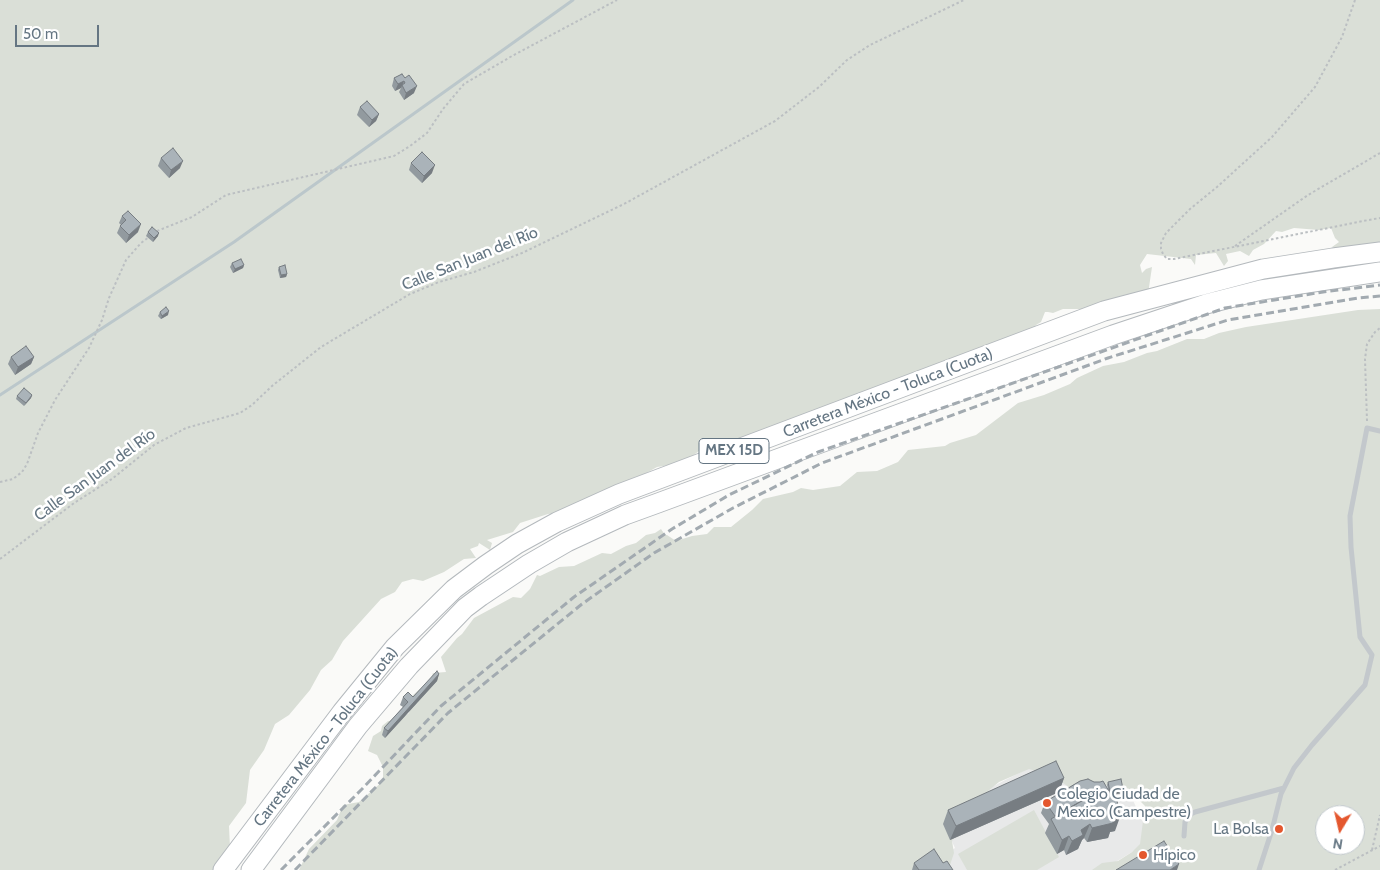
<!DOCTYPE html>
<html>
<head>
<meta charset="utf-8">
<style>
	body { margin:0 }
	#map { position:relative; width:1380px; height:870px; overflow:hidden; background:#fafaf8; font-family:Cabin,sans-serif }
	canvas { display:block }
	.north { position:absolute; left:1315px; top:805px; width:50px; height:50px; box-sizing:border-box; background:#fff; border:1px solid #c1c8cd; border-radius:50%; rotate:189deg; font-size:14px; font-weight:700; line-height:20px; text-align:center; color:#657683 }
	.north::after { content:''; display:block; margin:auto; width:18px; height:22px; background:#e4572e; clip-path:polygon(50% 0,100% 100%,50% 72%,0 100%) }
	.scale { position:absolute; left:15px; top:25px; width:84px; height:22px; box-sizing:border-box; border:2px solid #657683; border-top:0; padding-left:6px; font-size:15px; line-height:18px; white-space:nowrap; color:#657683; -webkit-text-stroke:4px #fff; paint-order:stroke }
</style>
</head>
<body>
<div id="map">
<canvas width="1380" height="870"></canvas>
<div class="north">N</div>
<div class="scale">50 m</div>
</div>
<script>
const ctx = document.querySelector('canvas').getContext('2d');
ctx.lineJoin = 'round';
function fill(path, color) { ctx.fillStyle = color; ctx.fill(path, 'evenodd'); }
const toPath = rows => new Path2D(rows.map(r => 'M' + r).join(''));
function stroke(path, color, width, dash) { ctx.strokeStyle = color; ctx.lineWidth = width; ctx.lineCap = dash ? 'butt' : 'round'; ctx.setLineDash(dash || []); ctx.stroke(path); }
function write(font, color, halo, rows, align = 'center') {
  ctx.font = font + ' Cabin,sans-serif'; ctx.lineWidth = 5; ctx.setLineDash([]); ctx.textBaseline = 'middle'; ctx.strokeStyle = halo; ctx.fillStyle = color; for (const [text, x, y, turn = 0] of rows) {
    ctx.save(); ctx.translate(x, y); ctx.rotate((+turn || 0) * Math.PI / 180); ctx.textAlign = isNaN(turn) ? turn : align; if (halo) ctx.strokeText(text, 0, 0); ctx.fillText(text, 0, 0); ctx.restore();
  }
}
fill(toPath([
	[1054,755,1117,765,1151,840,1103,870,922,870,955,848,939,814]
]), '#e8e9e9');
fill(toPath([
	[0,0,1380,0,1380,250,1337,249,1332,247,1339,242,1335,238,1331,228,1319,230,1294,228,1282,232,1276,231,1264,244,1253,250,1249,256,1240,251,1226,254,1228,261,1224,266,1216,253,1196,255,1195,265,1191,259,1147,254,1140,265,1142,273,1146,269,1152,267,1148,294,1110,311,1079,309,1063,309,1053,313,1048,312,1045,312,1041,322,1036,325,1033,330,902,391,895,401,877,404,732,444,722,445,699,451,687,460,670,465,657,467,641,476,635,477,614,492,564,512,548,514,520,523,513,532,487,540,492,543,490,550,479,543,478,546,470,549,476,558,464,559,444,572,423,581,413,579,402,582,395,592,381,599,343,641,332,660,321,670,310,690,289,715,275,724,264,750,250,770,246,803,229,826,230,848,216,870,0,870],
	[1380,309,1380,870,1092,870,1102,863,1118,861,1132,852,1140,844,1145,806,1137,798,1132,791,1108,784,1097,792,1078,794,1054,776,1029,769,999,782,988,791,979,822,960,829,952,841,954,853,949,868,946,870,299,870,309,849,337,820,343,805,359,802,383,781,383,767,377,755,368,751,373,736,381,731,382,726,388,721,398,720,409,713,412,696,430,680,433,673,446,672,441,657,457,638,462,634,474,618,513,597,521,598,530,589,537,575,540,576,559,567,574,566,602,553,611,554,626,546,636,543,646,535,655,533,661,529,665,535,667,535,676,541,692,536,707,534,714,527,731,527,752,510,763,499,793,492,801,488,813,490,840,486,857,472,877,471,898,462,908,450,945,446,950,443,976,435,1018,403,1044,395,1070,384,1077,378,1103,366,1124,362,1147,353,1157,351,1187,339,1204,339,1219,333,1246,327,1358,310],
	[1325,815,1355,815,1355,845,1325,845],
	[1034,810,1059,857,1037,870,967,870,958,854]
]), '#dadfd7');
stroke(toPath([
	[0,395,234,242,573,0]
]), '#bbc7cb', 3);
const motorway = toPath([
	[223,870,342,712,395,647,454,589,486,565,517,544,557,522,619,494,1104,311,1263,269,1333,258,1380,252],
	[251,870,358,726,409,666,465,608,481,596,529,564,567,542,625,515,658,503,1113,335,1206,304,1261,290,1380,272]
]);
stroke(motorway, '#b4b9bd', 21);
stroke(toPath([
	[1355,0,1342,37,1315,87,1272,137,1217,187,1190,209,1166,233,1161,243,1161,249,1163,254,1167,259,1174,259,1363,221,1380,218],
	[157,231,192,217,226,195,394,156,410,146,427,133,443,109,464,84,512,56,617,0],
	[1235,246,1308,195,1380,153],
	[1367,421,1365,359,1367,344,1375,332,1380,328],
	[0,482,13,479,22,472,27,464,38,433,55,400,89,348,102,320,109,298,126,260,141,243,149,237],
	[0,559,74,503,112,479,154,445,186,428,240,413,252,405,272,386,321,347,410,294,439,282,474,272,522,253,624,204,775,121,819,87,847,60,870,45,964,0],
	[1372,850,1380,815],
	[1335,870,1380,846]
]), '#bbbfc2', 2, [2.5, 2.5]);
stroke(toPath([
	[1184,836,1185,822,1191,814,1195,812,1284,788],
	[1259,870,1272,830,1281,794,1294,768,1312,745,1365,685,1372,655,1360,637,1351,547,1350,516,1367,428,1380,431]
]), '#c3c8cc', 5);
stroke(motorway, '#fff', 19);
stroke(toPath([
	[281,870,362,789,441,706,574,597,672,529,729,495,818,452,1225,308,1323,292,1380,285],
	[295,870,448,713,582,604,654,553,733,508,822,463,1108,358,1228,320,1358,298,1380,296]
]), '#a2aab0', 3, [8, 4]);
fill(toPath([
	[402,74,414,93,404,100,399,92,401,88,395,91,392,86,394,78],
	[360,107,379,114,376,121,369,127,357,115],
	[161,158,180,168,169,178,158,166],
	[411,163,432,173,422,183,409,170],
	[122,216,138,232,126,243,117,233,120,226,121,225,119,223],
	[148,232,158,236,153,242,146,236],
	[232,263,244,265,243,268,233,273,230,267],
	[279,267,287,274,286,277,280,278,278,270],
	[160,312,168,315,161,319,158,316],
	[11,357,34,357,31,364,15,375,8,364],
	[32,395,31,398,24,406,16,399,17,396],
	[439,674,437,681,385,738,382,735,384,728,403,707,400,705,403,697,413,697],
	[1064,778,1059,792,950,840,943,824,948,810],
	[1080,781,1108,789,1107,785,1108,782,1122,793,1109,796,1115,831,1110,832,1108,838,1087,842,1084,838,1082,840,1078,849,1066,855,1064,850,1057,854,1045,833,1049,824,1041,813,1045,802],
	[914,863,943,863,953,870,912,870]
]), '#929a9f');
fill(toPath([
	[404,81,401,88,395,91,398,84],
	[417,86,414,93,404,100,406,93],
	[379,114,376,121,369,127,372,120],
	[183,161,180,168,169,178,171,170],
	[435,165,432,173,422,183,424,176],
	[141,224,138,232,126,243,129,235],
	[159,233,158,236,153,242,154,238],
	[244,265,243,268,233,273,235,269],
	[287,274,286,277,280,278,281,275],
	[169,311,168,315,161,319,162,316],
	[34,357,31,364,15,375,18,367],
	[32,395,31,398,24,406,26,403],
	[439,674,437,681,385,738,388,731],
	[1064,778,1059,792,950,840,956,826],
	[1123,789,1122,793,1109,795,1110,792],
	[1091,790,1088,797,1090,796,1087,807,1052,822,1088,791],
	[1120,817,1115,831,1110,832,1108,838,1087,842,1092,828,1113,818],
	[1090,824,1084,838,1082,840,1078,849,1066,855,1072,841,1081,830],
	[1069,836,1064,850,1057,854,1062,840],
	[1179,864,1177,870,1170,870]
]), '#777d82');
const building = toPath([
	[402,74,405,78,409,75,417,86,406,93,402,85,405,83,404,81,398,84,394,78,402,74],
	[367,101,379,114,372,120,360,107,367,101],
	[173,148,183,161,171,170,161,158,173,148],
	[422,152,435,165,424,176,411,163,422,152],
	[128,211,141,224,129,235,120,226,126,220,122,216,128,211],
	[152,227,159,233,154,238,148,232,152,227],
	[241,259,244,265,235,269,232,263,241,259],
	[285,265,287,274,281,275,279,267,285,265],
	[166,307,169,311,162,316,160,312,166,307],
	[26,346,34,357,18,367,11,357,26,346],
	[24,388,32,395,26,403,17,396,24,388],
	[437,671,439,674,388,731,384,728,408,702,403,697,408,692,413,697,437,671],
	[1056,761,1064,778,956,826,948,810,1056,761],
	[1088,779,1094,782,1100,782,1103,781,1110,793,1102,796,1096,797,1091,790,1088,791,1090,796,1055,816,1045,802,1080,781,1088,779],
	[1121,779,1123,789,1110,792,1108,782,1121,779],
	[1116,795,1120,817,1113,818,1113,823,1092,828,1090,824,1081,830,1083,835,1072,841,1069,836,1062,840,1051,819,1080,802,1088,799,1098,797,1116,795],
	[1164,841,1179,864,1170,870,1116,870,1164,841],
	[934,849,943,863,947,861,953,870,919,870,914,863,934,849]
]);
fill(building, '#aab3b9');
stroke(building, '#777d82', 1);
for (const [x, y, r, color] of [
	[1047,803,5,"#e4572e"],
	[1279,829,5,"#e4572e"],
	[1143,855,5,"#e4572e"]
]) { const dot = new Path2D(); dot.arc(x, y, r, 0, 2 * Math.PI); ctx.fillStyle = color; ctx.fill(dot); stroke(dot, '#fff', 2); }
for (const [x, y, w] of [
	[734,451,70]
]) { const box = new Path2D(); box.roundRect(x - w / 2, y - 12.5, w, 25, 4); ctx.fillStyle = '#fff'; ctx.fill(box); stroke(box, '#657683', 1); }
write('bold 15px', '#657683', null, [
	["MEX 15D",734,451]
]);
write('16px', '#657683', '#fff', [
	["Calle San Juan del Río",470,259,-22],
	["Carretera México - Toluca (Cuota)",888,393,-21],
	["Calle San Juan del Río",95,475,-36],
	["Carretera México - Toluca (Cuota)",326,737,-52]
]);
write('16px', '#657683', '#fff', [
	["Colegio Ciudad de",1057,794],
	["Mexico (Campestre)",1057,812],
	["La Bolsa",1269,829,"right"],
	["Hípico",1153,855]
], 'left');
</script>
</body>
</html>
